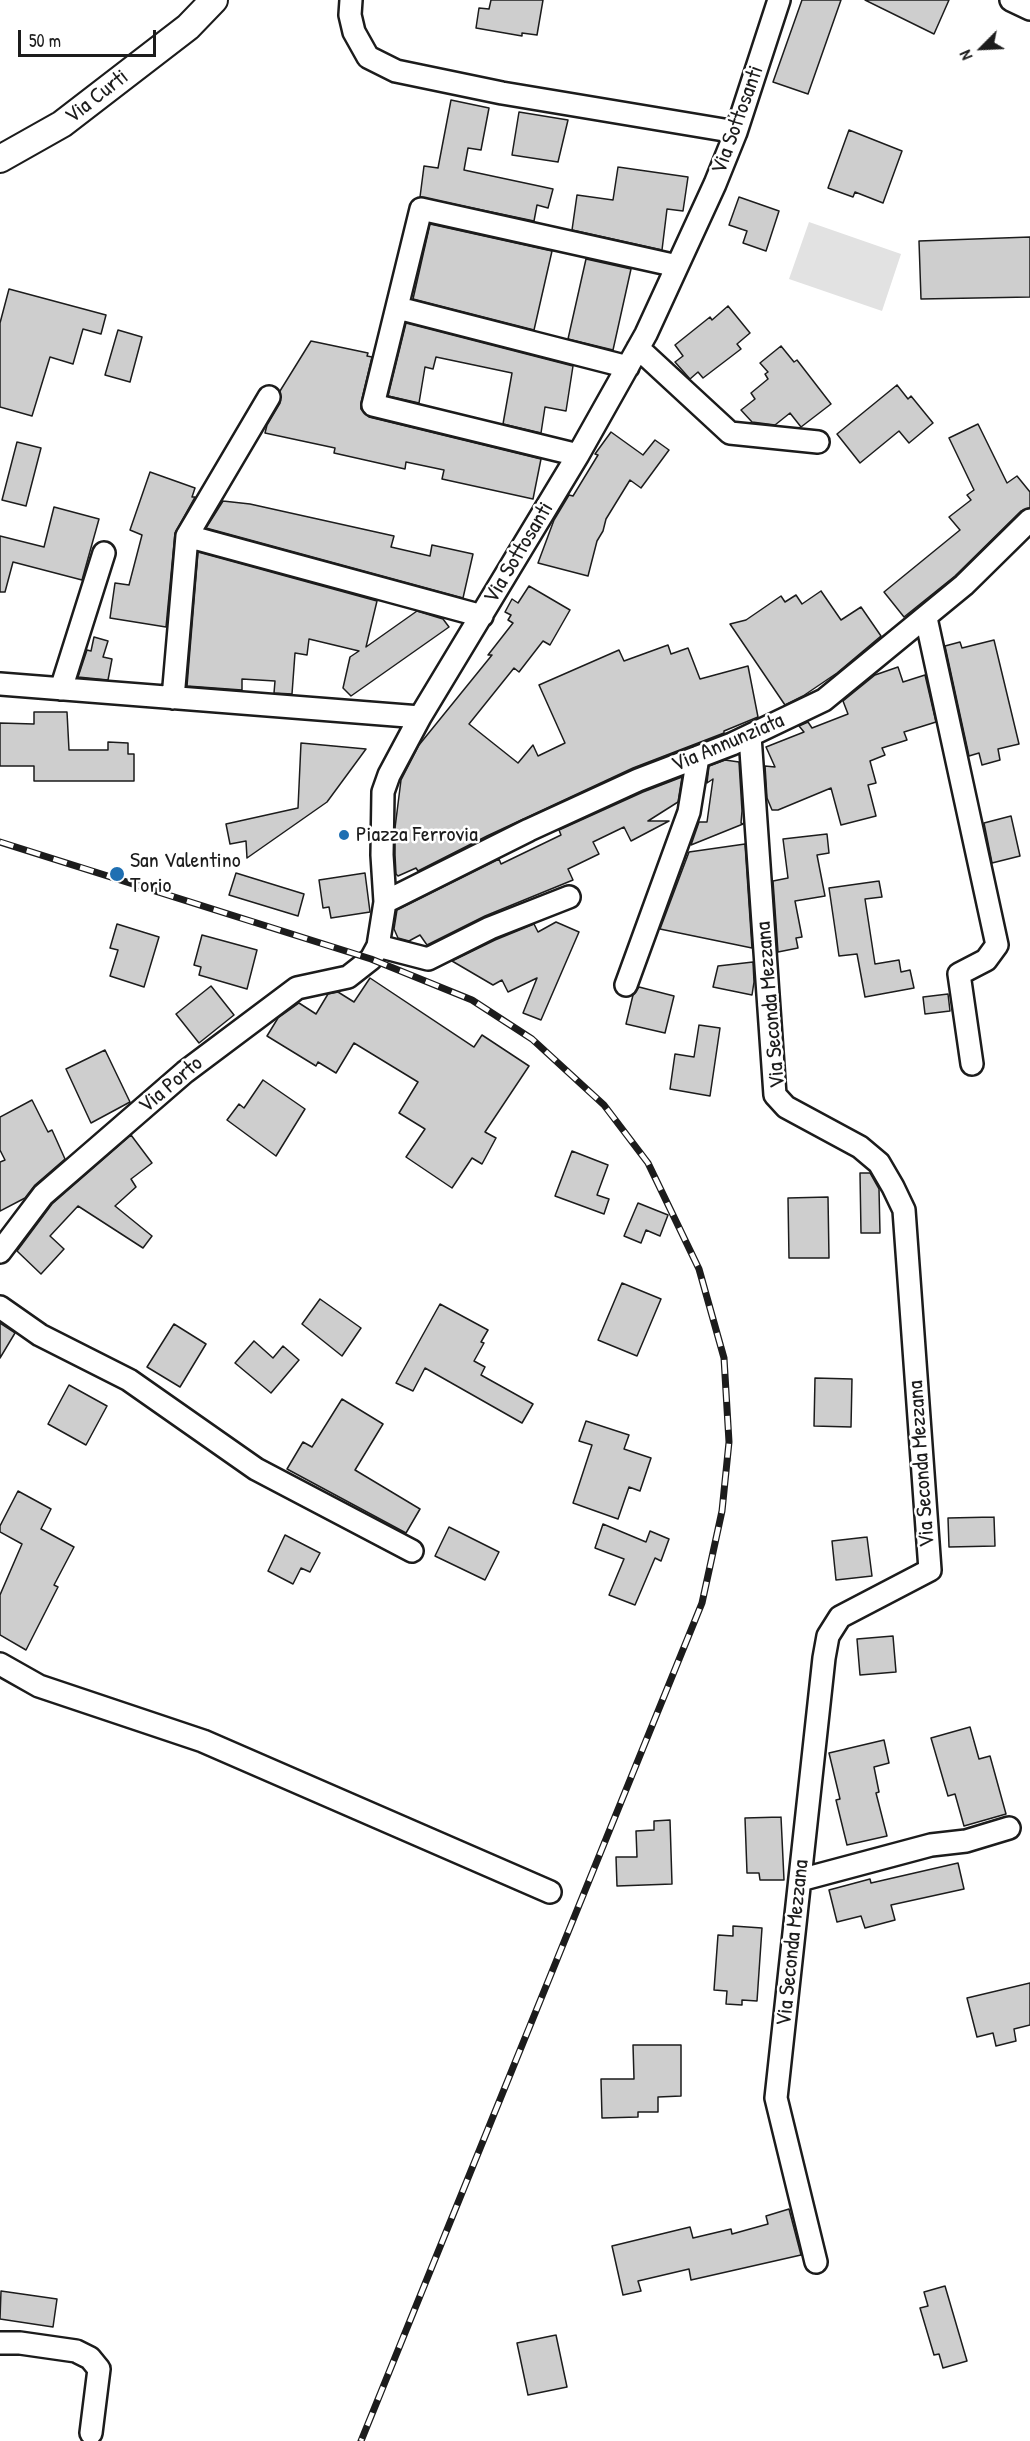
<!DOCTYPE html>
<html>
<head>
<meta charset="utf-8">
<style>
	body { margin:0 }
	#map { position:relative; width:1030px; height:2441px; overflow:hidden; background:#fff; font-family:"Patrick Hand",sans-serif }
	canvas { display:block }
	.north { position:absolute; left:952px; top:18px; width:60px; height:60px; -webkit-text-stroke:4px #fff; paint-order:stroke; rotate:246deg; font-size:16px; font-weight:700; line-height:24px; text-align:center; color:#1c1c1c }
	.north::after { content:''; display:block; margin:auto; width:21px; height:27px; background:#1c1c1c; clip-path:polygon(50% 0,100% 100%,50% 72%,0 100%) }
	.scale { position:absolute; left:18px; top:30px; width:138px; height:27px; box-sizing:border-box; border:3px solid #1c1c1c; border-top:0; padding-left:8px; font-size:18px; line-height:21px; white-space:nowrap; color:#1c1c1c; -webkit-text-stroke:4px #fff; paint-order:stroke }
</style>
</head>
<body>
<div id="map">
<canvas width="1030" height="2441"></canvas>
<div class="north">N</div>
<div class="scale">50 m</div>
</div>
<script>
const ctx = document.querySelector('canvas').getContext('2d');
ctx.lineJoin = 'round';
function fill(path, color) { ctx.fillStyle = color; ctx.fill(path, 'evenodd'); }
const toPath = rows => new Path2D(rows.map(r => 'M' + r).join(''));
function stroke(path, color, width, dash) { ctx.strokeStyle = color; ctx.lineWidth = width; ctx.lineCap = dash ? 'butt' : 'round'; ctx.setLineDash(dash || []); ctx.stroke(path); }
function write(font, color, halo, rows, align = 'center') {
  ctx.font = font + ' "Patrick Hand",sans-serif'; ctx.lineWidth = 5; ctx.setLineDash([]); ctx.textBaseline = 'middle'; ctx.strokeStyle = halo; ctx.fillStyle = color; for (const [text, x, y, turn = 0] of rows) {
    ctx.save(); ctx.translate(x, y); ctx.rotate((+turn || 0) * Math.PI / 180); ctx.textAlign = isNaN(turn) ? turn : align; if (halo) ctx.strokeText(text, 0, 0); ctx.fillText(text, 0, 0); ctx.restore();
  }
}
fill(toPath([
	[809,222,901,254,882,311,789,279]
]), '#e2e2e2');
const building = toPath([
	[491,0,543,0,537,35,522,33,522,36,476,28,479,8,489,9,491,0],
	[802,0,841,0,808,94,773,82,802,0],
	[865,0,949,0,934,34,865,0],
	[451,100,489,108,481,150,468,148,464,170,553,189,548,208,537,205,534,221,420,197,424,166,438,168,451,100],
	[519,112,568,120,558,162,512,155,519,112],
	[849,130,902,151,883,203,855,192,853,197,828,188,849,130],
	[618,167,688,177,683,211,667,209,662,250,572,230,577,195,613,200,618,167],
	[739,197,779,211,766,251,743,243,747,231,729,225,739,197],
	[430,224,552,251,534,330,413,299,430,224],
	[1030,237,1030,297,921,299,919,241,1030,237],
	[586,259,631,269,613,350,568,339,586,259],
	[9,289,106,315,101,334,83,329,73,364,50,357,32,416,0,407,0,323,9,289],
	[728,306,750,333,737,344,741,349,703,378,698,372,690,379,675,362,683,356,675,345,710,317,712,320,728,306],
	[406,323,573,366,566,411,545,407,541,433,503,424,512,373,436,357,433,369,425,367,419,403,388,396,406,323],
	[118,330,142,337,130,382,105,375,118,330],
	[311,341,368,353,367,356,372,357,361,403,361,409,369,417,541,459,533,499,442,479,444,470,406,462,405,469,334,453,335,448,265,433,267,425,280,403,280,391,311,341],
	[781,346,794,362,797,360,831,404,801,427,790,413,775,425,752,422,741,410,755,399,751,393,768,379,765,374,768,372,760,363,781,346],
	[897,385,908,399,911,396,933,423,909,443,899,431,860,463,837,434,897,385],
	[978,424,1007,483,1017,476,1030,492,1030,508,1021,511,955,576,904,617,884,592,960,530,949,517,971,500,967,495,974,490,949,438,978,424],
	[611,432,643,455,655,440,669,450,641,488,630,480,606,519,603,531,597,541,588,576,538,563,554,520,569,495,573,496,598,455,595,454,611,432],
	[17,442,41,448,26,506,2,500,17,442],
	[150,472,195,488,192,497,195,497,175,533,166,627,110,618,115,583,129,585,142,535,130,530,150,472],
	[223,501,250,504,394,536,391,547,430,556,432,545,473,554,463,598,206,528,223,501],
	[54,507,99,519,82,580,13,562,5,592,0,592,0,536,44,547,54,507],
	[198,552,377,601,366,647,417,611,443,619,449,627,351,696,343,688,350,657,359,651,309,639,307,655,295,653,292,694,274,693,275,681,242,679,242,690,187,686,198,552],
	[529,586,570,610,550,645,543,641,519,672,514,668,469,724,518,763,533,745,538,756,565,743,539,685,619,650,624,661,668,645,671,654,688,648,700,679,748,666,758,717,724,731,724,733,633,768,487,836,418,871,416,868,398,876,396,874,395,855,395,828,401,780,419,745,492,655,488,655,513,623,508,620,511,615,505,612,512,599,518,603,529,586],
	[821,591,841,620,861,607,881,636,837,673,803,696,785,705,730,624,746,620,781,596,785,602,796,595,802,604,821,591],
	[94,637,108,641,103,657,112,659,108,680,78,677,87,650,91,651,94,637],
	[994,640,1019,744,998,749,1000,760,982,765,979,753,969,756,945,646,960,642,962,648,994,640],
	[898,667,903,682,925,675,936,722,904,732,907,740,882,748,885,755,870,761,876,783,868,785,876,816,841,825,831,788,778,810,772,810,767,798,765,766,775,767,766,747,804,732,799,726,808,722,812,728,848,714,843,701,875,675,898,667],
	[34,712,67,712,69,750,108,750,108,742,128,743,128,754,134,754,134,781,34,781,34,766,0,766,0,723,34,724,34,712],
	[301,743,366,749,327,802,247,858,246,841,230,844,226,824,298,808,301,743],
	[725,760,739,762,742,811,741,823,743,824,691,845,699,822,707,822,713,779,707,783,709,766,725,760],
	[682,777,678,802,648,821,669,821,631,841,624,827,593,842,599,854,568,869,573,880,485,916,427,945,420,935,409,941,398,938,394,929,397,910,499,859,501,864,561,835,559,830,643,792,682,777],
	[1011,816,1020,856,992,863,984,823,1011,816],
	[827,834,829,853,817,855,825,896,795,901,802,937,796,938,798,948,778,952,773,881,788,878,783,839,827,834],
	[745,844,752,948,660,929,689,852,745,844],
	[236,873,304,894,298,916,229,895,236,873],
	[365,873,370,912,331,918,329,907,323,908,319,880,365,873],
	[879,881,882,897,865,899,875,964,899,960,901,972,910,970,914,988,865,997,857,954,839,956,829,888,879,881],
	[556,922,579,932,541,1020,523,1013,537,978,508,992,502,980,493,985,452,961,495,940,534,924,538,932,556,922],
	[117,924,159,937,144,987,110,976,118,950,110,948,117,924],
	[202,935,257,950,247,989,199,975,201,967,194,965,202,935],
	[753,962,754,982,752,995,713,987,718,966,753,962],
	[370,978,474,1047,482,1035,529,1066,485,1132,496,1138,482,1164,472,1158,452,1188,406,1157,425,1129,399,1113,418,1082,354,1043,336,1073,318,1062,316,1066,267,1036,278,1018,299,1003,316,1014,328,994,338,992,354,1002,370,978],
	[211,986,234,1015,199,1043,176,1014,211,986],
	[639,987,674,996,665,1033,626,1024,633,995,639,987],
	[948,994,950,1011,925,1014,923,997,948,994],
	[699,1025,720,1028,710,1096,670,1089,675,1054,694,1057,699,1025],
	[105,1050,130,1102,91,1123,66,1069,105,1050],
	[263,1080,305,1109,276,1156,227,1120,239,1104,244,1108,263,1080],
	[32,1100,48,1132,52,1130,65,1159,35,1185,25,1198,0,1211,0,1162,5,1160,0,1150,0,1117,32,1100],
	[131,1135,152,1163,131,1179,136,1187,115,1206,152,1236,143,1248,78,1206,50,1236,64,1249,41,1274,17,1251,52,1204,131,1135],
	[572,1151,608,1165,597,1195,609,1199,604,1214,555,1196,572,1151],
	[860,1173,870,1173,879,1189,880,1233,861,1233,860,1173],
	[828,1197,829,1258,789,1258,788,1198,828,1197],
	[638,1203,668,1215,660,1236,646,1230,641,1243,624,1236,638,1203],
	[622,1283,661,1299,637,1356,598,1340,622,1283],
	[320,1299,361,1328,342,1356,302,1324,320,1299],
	[440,1304,488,1330,481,1342,484,1343,474,1361,485,1367,481,1375,533,1404,522,1423,425,1368,413,1391,396,1383,440,1304],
	[0,1323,15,1333,0,1358,0,1323],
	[174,1324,206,1344,180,1387,147,1367,174,1324],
	[254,1341,273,1358,283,1346,299,1360,271,1393,235,1363,254,1341],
	[815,1378,852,1379,851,1427,814,1426,815,1378],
	[69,1385,107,1406,86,1445,48,1424,69,1385],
	[342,1399,383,1424,355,1470,420,1509,406,1533,287,1469,303,1442,312,1447,342,1399],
	[586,1421,629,1435,624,1449,651,1458,640,1491,629,1487,618,1519,573,1503,592,1445,579,1441,586,1421],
	[18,1491,51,1509,41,1529,74,1547,54,1585,58,1587,26,1650,0,1635,0,1595,22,1544,0,1532,0,1526,18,1491],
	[994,1517,995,1546,949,1547,948,1518,994,1517],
	[603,1524,646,1542,650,1531,669,1539,661,1561,655,1558,635,1605,609,1595,624,1559,595,1548,603,1524],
	[449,1527,499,1552,485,1580,435,1556,449,1527],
	[285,1535,320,1553,310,1572,301,1568,293,1584,268,1571,285,1535],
	[867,1537,872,1576,836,1580,832,1541,867,1537],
	[893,1636,896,1672,860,1675,857,1639,893,1636],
	[970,1727,979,1759,990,1756,1006,1814,964,1826,955,1794,948,1796,931,1738,970,1727],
	[884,1740,889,1763,874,1767,879,1792,876,1793,887,1836,847,1845,836,1800,840,1799,829,1753,884,1740],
	[781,1817,784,1880,760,1880,759,1873,747,1873,745,1818,781,1817],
	[670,1820,672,1884,617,1886,616,1857,637,1857,636,1831,654,1830,654,1821,670,1820],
	[958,1863,964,1889,891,1905,895,1920,865,1928,861,1916,837,1922,829,1890,870,1879,871,1883,958,1863],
	[733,1926,762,1928,757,2001,742,2000,742,2005,726,2004,727,1991,714,1990,718,1935,733,1936,733,1926],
	[1030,1983,1030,2025,1014,2029,1016,2041,996,2046,993,2033,977,2037,967,1998,1030,1983],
	[633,2045,681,2045,681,2096,658,2097,658,2112,638,2112,638,2117,602,2118,601,2079,634,2079,633,2045],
	[789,2209,801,2255,691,2280,689,2269,638,2281,641,2291,623,2295,612,2246,690,2227,693,2238,731,2229,732,2234,768,2224,766,2216,789,2209],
	[945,2286,967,2361,943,2368,939,2354,934,2355,920,2308,928,2306,924,2292,945,2286],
	[1,2291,57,2299,53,2327,0,2319,1,2291],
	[556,2335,567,2387,528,2395,517,2343,556,2335]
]);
fill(building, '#cecece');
stroke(building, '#1c1c1c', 1.5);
const minor = toPath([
	[351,0,350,15,354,32,368,57,396,71,502,93,736,132],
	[1011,0,1030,9],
	[398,308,628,367],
	[638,348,730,433,818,442],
	[578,455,373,405,421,209,677,266],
	[187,536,482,616],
	[926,618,997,945,986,960,959,974,972,1064],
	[0,684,420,717,578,455,646,334,715,184,736,132,779,0],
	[61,689,104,553],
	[173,698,187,536,269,397],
	[750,736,775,1095,786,1107,860,1147,879,1163,893,1187,904,1210,930,1570,840,1617,828,1636,824,1658,776,2098,816,2262],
	[385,902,529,830,638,780,732,744,824,700,964,585,1030,520],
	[378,946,428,959,490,928,569,897],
	[626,985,689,812,698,757],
	[0,1252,43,1195,185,1072,297,988,348,977,371,959,378,946,385,902,382,855,383,792,389,775,420,717],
	[0,1307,40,1335,129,1380,256,1469,412,1551],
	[0,1664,39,1686,203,1741,550,1892],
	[800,1880,931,1845,966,1841,1009,1828],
	[0,2343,20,2343,76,2351,90,2358,99,2369,91,2433]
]);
const major = toPath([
	[0,159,62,124,188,27,214,0]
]);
stroke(minor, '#1c1c1c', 26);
stroke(major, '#1c1c1c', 30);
stroke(minor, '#fff', 21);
stroke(major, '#fff', 26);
const rail = toPath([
	[0,842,371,959,472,1000,532,1039,604,1105,648,1163,699,1269,724,1358,729,1442,722,1511,702,1603,361,2441]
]);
stroke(rail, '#1c1c1c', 7);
stroke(rail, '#fff', 4.5, [14]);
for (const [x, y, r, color] of [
	[344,835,6,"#1f6fb2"],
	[117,874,8,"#1f6fb2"]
]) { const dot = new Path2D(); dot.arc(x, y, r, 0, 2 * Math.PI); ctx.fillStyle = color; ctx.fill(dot); stroke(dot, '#fff', 2); }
write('22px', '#1c1c1c', '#fff', [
	["Via Curti",97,97,-38],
	["Via Sottosanti",738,120,-70],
	["Via Sottosanti",519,553,-59],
	["Via Annunziata",728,743,-23],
	["Via Seconda Mezzana",771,1005,-95],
	["Via Porto",171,1085,-40],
	["Via Seconda Mezzana",922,1464,-94],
	["Via Seconda Mezzana",793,1943,-84]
]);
write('22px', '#1c1c1c', '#fff', [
	["Piazza Ferrovia",356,835],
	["San Valentino",130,861],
	["Torio",130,886]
], 'left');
</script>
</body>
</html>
